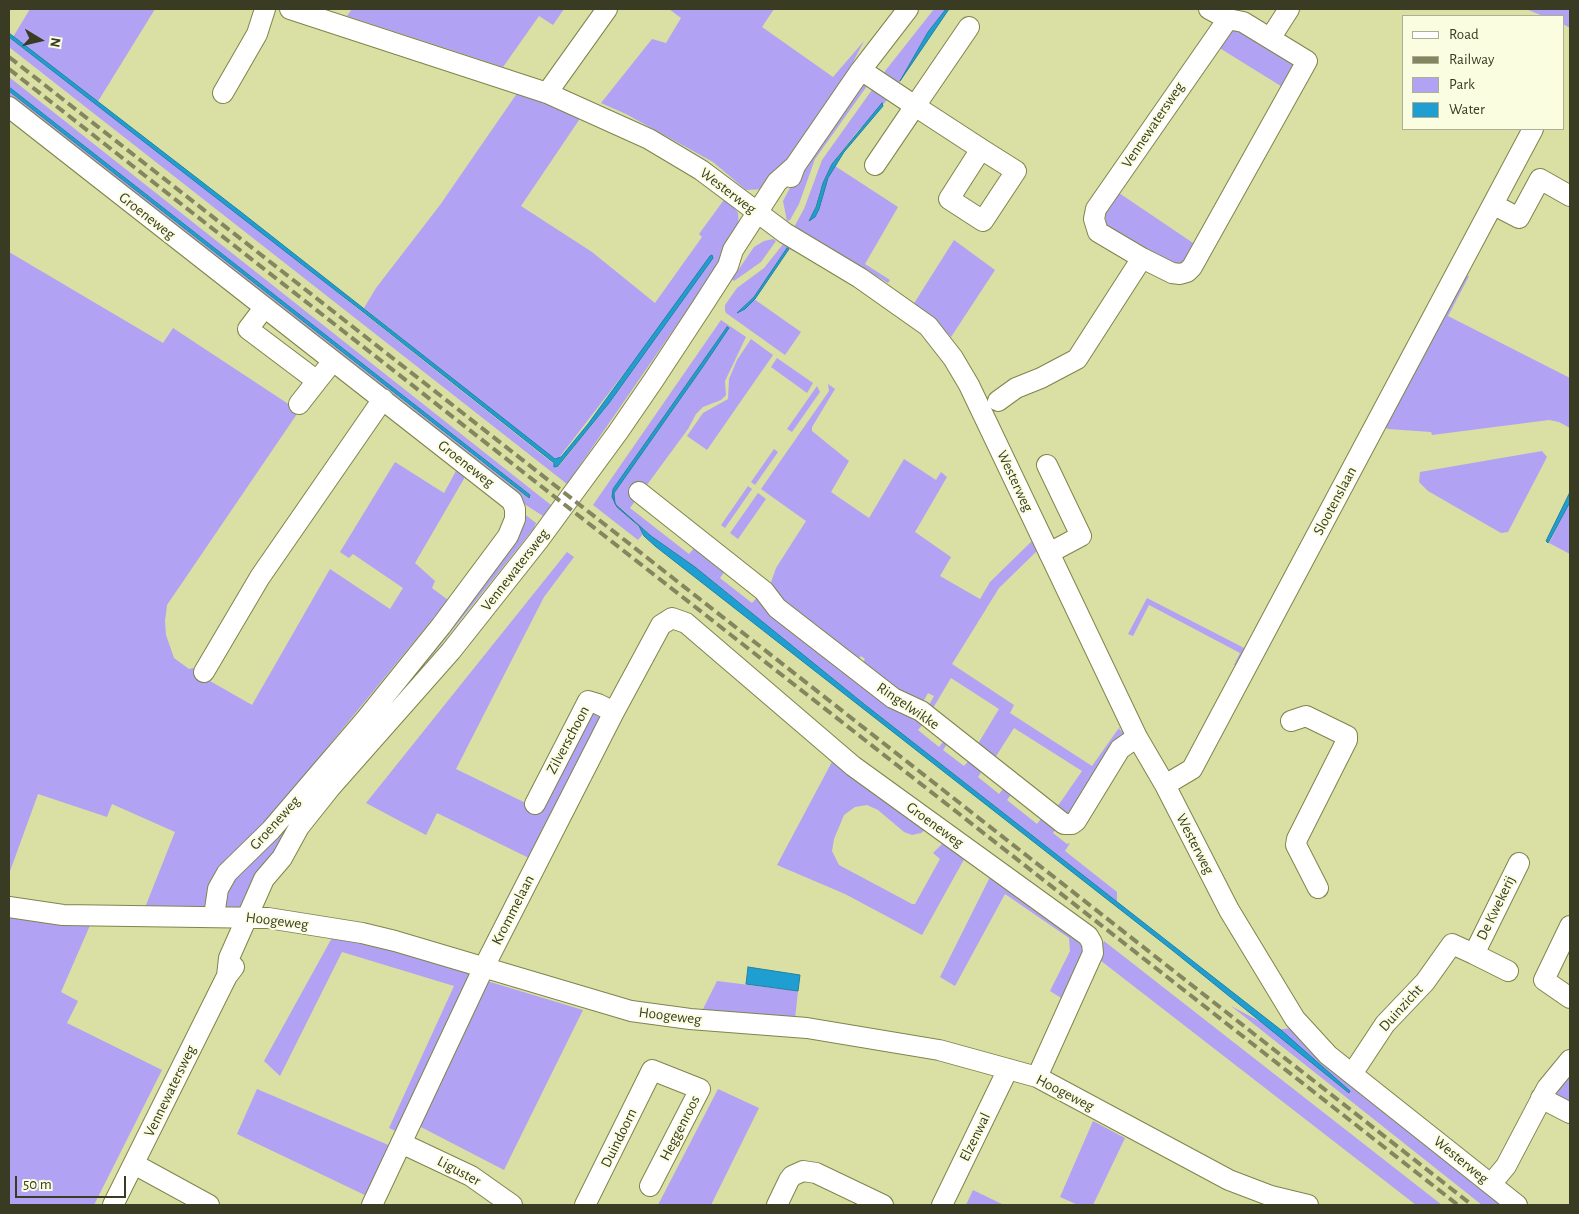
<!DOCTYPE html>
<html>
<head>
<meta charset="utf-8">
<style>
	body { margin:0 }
	#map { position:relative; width:1579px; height:1214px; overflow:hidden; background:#dadfa3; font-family:"Alegreya Sans",sans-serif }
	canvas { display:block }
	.frame { position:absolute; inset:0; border:10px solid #393b23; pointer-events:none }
	.legend { position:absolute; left:1402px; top:15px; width:162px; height:115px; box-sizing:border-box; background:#fafddf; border:1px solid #adaf94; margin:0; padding:6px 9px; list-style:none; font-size:15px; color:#393b23 }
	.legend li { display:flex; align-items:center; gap:10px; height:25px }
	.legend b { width:25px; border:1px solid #adaf94 }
	.north { position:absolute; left:15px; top:15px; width:50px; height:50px; -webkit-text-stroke:4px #fafddf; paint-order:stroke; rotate:99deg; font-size:14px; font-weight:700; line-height:20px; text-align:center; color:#393b23 }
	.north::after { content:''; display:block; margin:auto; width:18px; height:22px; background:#393b23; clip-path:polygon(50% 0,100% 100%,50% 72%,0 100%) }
	.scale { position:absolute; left:15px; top:1176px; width:111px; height:22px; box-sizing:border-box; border:2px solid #393b23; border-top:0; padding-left:6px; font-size:15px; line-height:18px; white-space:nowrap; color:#393b23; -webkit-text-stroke:4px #fafddf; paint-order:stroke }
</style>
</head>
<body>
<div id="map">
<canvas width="1579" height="1214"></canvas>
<div class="frame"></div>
<ul class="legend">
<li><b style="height:6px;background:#fff"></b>Road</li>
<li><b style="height:6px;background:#83865e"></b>Railway</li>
<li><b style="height:14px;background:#b1a2f4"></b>Park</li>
<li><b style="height:14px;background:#1f9ed1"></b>Water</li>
</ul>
<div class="north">N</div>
<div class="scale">50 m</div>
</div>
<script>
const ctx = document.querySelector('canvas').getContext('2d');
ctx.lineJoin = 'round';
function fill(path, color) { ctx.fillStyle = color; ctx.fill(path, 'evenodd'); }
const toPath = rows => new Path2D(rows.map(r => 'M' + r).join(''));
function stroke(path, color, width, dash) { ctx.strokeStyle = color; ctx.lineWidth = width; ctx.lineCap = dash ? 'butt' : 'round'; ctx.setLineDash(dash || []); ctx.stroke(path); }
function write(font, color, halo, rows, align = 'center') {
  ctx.font = font + ' "Alegreya Sans",sans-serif'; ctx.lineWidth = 4; ctx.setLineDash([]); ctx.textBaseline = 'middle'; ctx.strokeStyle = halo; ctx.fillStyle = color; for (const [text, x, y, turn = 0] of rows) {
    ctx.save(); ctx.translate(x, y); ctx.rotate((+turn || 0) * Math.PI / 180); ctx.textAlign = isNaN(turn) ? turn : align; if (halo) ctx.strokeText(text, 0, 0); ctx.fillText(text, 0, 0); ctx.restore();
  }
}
fill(toPath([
	[30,9,155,9,97,103,13,37],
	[352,9,564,9,553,25,539,16,503,67,347,16],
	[669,9,774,9,762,27,833,77,864,41,840,87,765,189,746,190,713,162,626,114,601,103,652,39,666,43,681,18],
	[934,9,946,9,928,32,897,87,882,75],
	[1526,9,1570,9,1570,28,1563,24,1563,16,1543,16],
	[1244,28,1295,62,1284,88,1218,47,1228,32],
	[9,37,240,215,555,465,559,466,609,403,713,258,558,459,549,456,364,308,376,288,440,205,520,89,583,114,521,206,592,252,655,303,702,237,699,234,726,197,738,213,739,230,694,300,567,484,9,47],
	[9,77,551,505,543,516,518,500,9,99,9,91,528,498,530,495,9,87],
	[864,84,867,86,815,159,799,204,790,220,787,221,783,201,791,186],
	[874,87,889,98,857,132,832,164,820,191,814,212,819,209,824,186,835,166,898,207,865,264,890,280,888,283,794,227,804,209,822,160],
	[1119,193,1196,245,1187,261,1180,265,1105,228,1106,212],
	[773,239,776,241,761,262,734,281,732,279,754,247,764,241],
	[954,240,995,270,951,337,932,317,913,305],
	[784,243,827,267,787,248,754,297,738,312,745,309,754,299,801,332,785,355,726,313,725,310,725,305,737,288,764,268],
	[9,252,163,343,173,328,299,411,167,605,165,621,166,635,174,658,189,669,193,668,203,677,252,705,330,569,390,609,403,588,353,554,349,558,340,552,395,462,444,493,457,469,465,477,415,563,435,581,432,588,448,600,267,821,209,908,144,910,175,832,112,804,107,817,38,794,9,874],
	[1461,275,1469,276,1448,316,1570,378,1570,428,1559,422,1549,420,1432,435,1431,432,1388,429,1380,424],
	[721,320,746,337,725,381,726,395,721,400,703,407,696,414,688,429,630,508,689,554,697,545,727,568,720,578,752,603,760,594,925,722,918,730,939,747,946,738,949,741,943,750,964,766,971,758,984,768,978,777,999,794,1006,785,1014,791,1007,800,1037,824,1044,815,1058,826,1053,833,1067,844,1070,843,1065,851,1117,892,1117,902,864,704,695,567,651,536,616,504,642,530,643,534,638,540,593,505],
	[727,327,728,328,702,368,614,493,614,498,613,489],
	[751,339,773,355,707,450,687,436,703,413,728,399,729,379,737,360],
	[777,358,813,383,807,393,771,367],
	[828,384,835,389,812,427,812,431,849,461,831,492,869,518,904,459,936,480,941,472,947,477,915,532,951,557,940,576,980,599,990,582,1035,538,1045,566,1037,551,999,588,952,664,1014,705,1010,713,1092,766,1121,725,1119,729,1124,733,1123,735,1069,814,1064,814,1055,810,1082,771,1014,728,993,761,976,747,999,709,951,678,933,708,929,705,934,696,928,693,923,702,919,703,861,665,865,659,861,656,856,662,782,604,769,588,776,568,806,521,761,489,829,391],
	[817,386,820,392,792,432,787,429],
	[774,449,778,452,755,485,751,482],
	[1542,451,1547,457,1508,532,1501,533,1428,491,1419,482,1420,472],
	[748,486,752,489,725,528,721,525],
	[758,493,766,499,738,539,730,533],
	[1570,502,1570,554,1549,543],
	[523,513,536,523,534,528,401,694,240,908,227,908,222,903,221,893],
	[567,552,574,557,544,597,456,769,538,809,596,709,606,715,531,859,437,813,426,835,366,803],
	[1147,598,1250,651,1237,666,1234,665,1240,653,1149,605,1133,636,1128,634],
	[834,758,929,827,921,833,912,835,904,832,878,810,867,805,855,807,844,815,834,839,832,851,839,865,912,904,915,904,940,859,933,853,947,839,967,854,922,935,845,894,777,865],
	[993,871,1080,934,1089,955,1066,1001,1050,991,1070,951,1069,938,1005,894,955,986,940,977],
	[9,915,91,923,61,992,78,1001,67,1023,162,1070,94,1205,9,1205],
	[333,936,385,945,469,971,471,980,400,1133,389,1128,454,986,342,952,280,1076,264,1061],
	[1104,941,1442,1205,1416,1205,1096,957],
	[487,981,583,1010,504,1170,419,1126],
	[717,981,798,991,795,1019,702,1011],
	[1231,1006,1276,1030,1291,1028,1504,1205,1482,1205],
	[1570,1070,1570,1109,1549,1096],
	[257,1089,393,1147,369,1197,237,1134],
	[718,1089,759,1108,711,1205,658,1205],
	[1093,1121,1125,1138,1093,1205,1078,1205,1060,1197],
	[973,1190,1004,1205,966,1205]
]), '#b1a2f4');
const water = toPath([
	[946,9,949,9,900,81,928,32,946,9],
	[9,33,241,212,555,459,561,457,588,424,710,256,712,255,713,258,609,403,558,466,554,467,554,463,362,311,9,37,9,33],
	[9,87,530,495,529,498,9,91,9,87],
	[882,103,883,106,844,152,828,178,819,209,815,217,809,221,816,207,823,183,832,164,882,103],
	[787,248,789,249,755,299,745,309,737,313,754,297,787,248],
	[727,327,729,328,702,368,614,493,615,504,651,536,695,567,864,704,1281,1030,1350,1091,1349,1093,1172,950,655,546,644,536,639,526,617,507,612,497,613,489,727,327],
	[1570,492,1570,502,1548,543,1546,541,1570,492],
	[748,967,800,975,798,991,746,984,748,967]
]);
fill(water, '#1f9ed1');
stroke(water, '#27809d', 1);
const minor = toPath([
	[290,9,547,93,649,139,701,170,785,233,860,278,928,326,953,358,969,385,1137,737,1165,785,1229,910,1295,1019,1328,1055,1517,1205],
	[1209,9,1228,19],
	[1228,19,1243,22,1307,61,1192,267,1187,272,1180,274,1172,273,1142,258,1098,232,1094,219,1096,209,1228,19],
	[1271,37,1289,9],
	[861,70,915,106,969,27],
	[223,93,257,34,265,9],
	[547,93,607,9],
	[9,107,512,501,515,509,515,519,508,536,441,626,366,719,271,830,227,873,218,889,214,916],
	[875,165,915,106,981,149,1016,171,983,221,949,199,981,149],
	[791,177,795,166,861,70,908,9],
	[1494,205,1519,218,1540,179,1570,196],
	[264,308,248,329,317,381,333,361],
	[998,401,1016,388,1041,378,1077,359,1142,258],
	[299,404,317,381],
	[1047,465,1081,536,1049,553],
	[639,492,764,591,777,608,893,698,921,711,1064,824,1072,824,1076,821,1120,749,1137,737],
	[204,672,260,577,383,399],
	[1291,721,1306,716,1347,736,1347,740,1297,839,1296,845,1318,888],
	[1165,785,1192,769,1533,129],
	[535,804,588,701,598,704,614,712],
	[9,907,63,915,268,918,362,933,395,941,631,1011,690,1019,807,1028,939,1050,1037,1077,1229,1180,1271,1196,1308,1205],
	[1570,926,1544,980,1570,998],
	[1474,954,1508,971],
	[227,976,229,958,264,879,282,858,299,827,330,788,451,651,538,541,618,432,653,381,701,308,728,266,733,250,777,182,795,166],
	[1352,1074,1385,1024,1425,982,1452,944,1474,954,1519,863],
	[1541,1098,1570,1113],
	[401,1143,471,1176,512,1205],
	[134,1164,209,1205],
	[1491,1184,1506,1166,1547,1088,1570,1060],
	[113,1205,227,976,234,967],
	[372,1205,484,967,614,712,661,625,672,618,686,623,853,766,1088,936,1092,943,1093,953,1037,1077],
	[585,1205,652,1070,700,1089,650,1186],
	[777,1205,789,1180,792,1176,803,1171,816,1173,883,1205],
	[942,1205,1008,1069]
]);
stroke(minor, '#80844b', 22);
stroke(minor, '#fff', 20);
stroke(toPath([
	[9,57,1472,1205],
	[9,69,1458,1205]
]), '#83865e', 4, [10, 5]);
write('15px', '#393b23', '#fafddf', [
	["Vennewatersweg",1153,125,-56],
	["Westerweg",728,191,37],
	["Groeneweg",147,216,38],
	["Groeneweg",466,464,38],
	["Westerweg",1015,481,65],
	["Slootenslaan",1335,501,-62],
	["Vennewatersweg",515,570,-52],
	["Ringelwikke",908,706,34],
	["Zilverschoon",568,740,-62],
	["Groeneweg",275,823,-48],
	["Groeneweg",935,825,36],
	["Westerweg",1195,844,63],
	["De Kwekerij",1496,908,-64],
	["Krommelaan",513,910,-63],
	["Hoogeweg",277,921,7],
	["Duinzicht",1401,1008,-48],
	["Hoogeweg",670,1016,7],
	["Vennewatersweg",170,1091,-64],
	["Hoogeweg",1065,1093,27],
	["Heggenroos",680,1128,-63],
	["Elzenwal",975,1137,-64],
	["Duindoorn",619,1138,-64],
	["Westerweg",1461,1160,39],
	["Liguster",459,1171,28]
]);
</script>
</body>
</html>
